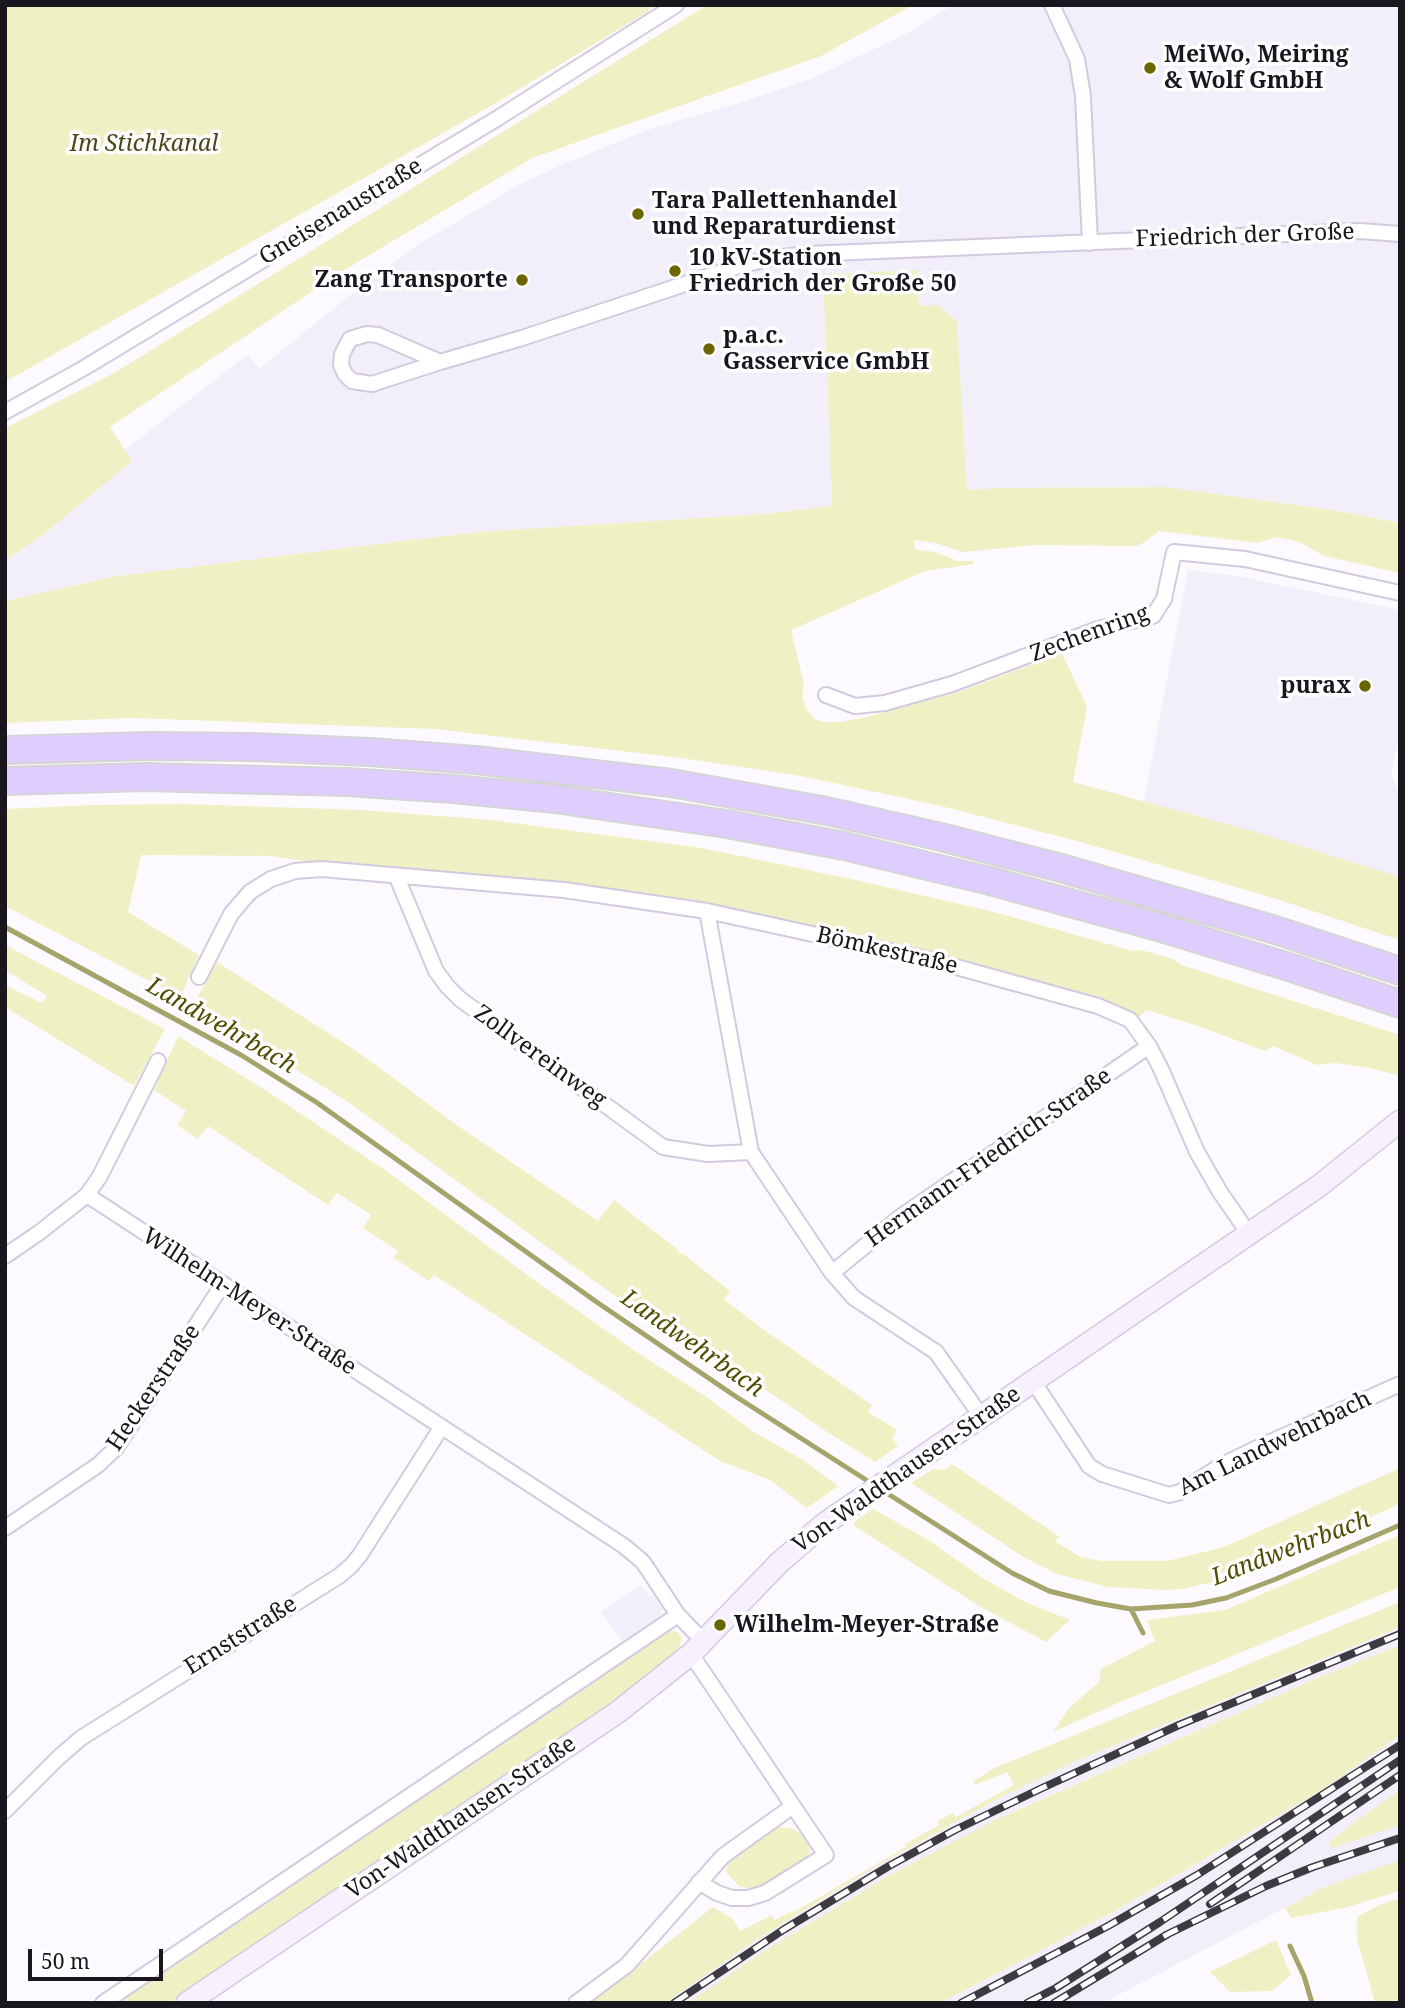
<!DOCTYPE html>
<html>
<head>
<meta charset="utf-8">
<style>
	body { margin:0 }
	#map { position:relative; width:1405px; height:2008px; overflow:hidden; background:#fcfaff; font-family:"Noto Serif",serif }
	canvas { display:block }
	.frame { position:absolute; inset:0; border:7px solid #19161e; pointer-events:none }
	.scale { position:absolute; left:28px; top:1949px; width:135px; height:32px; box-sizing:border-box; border:4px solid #19161e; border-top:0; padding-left:9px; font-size:21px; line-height:24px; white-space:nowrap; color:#19161e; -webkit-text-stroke:5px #fff; paint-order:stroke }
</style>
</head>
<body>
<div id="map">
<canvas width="1405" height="2008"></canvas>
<div class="frame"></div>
<div class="scale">50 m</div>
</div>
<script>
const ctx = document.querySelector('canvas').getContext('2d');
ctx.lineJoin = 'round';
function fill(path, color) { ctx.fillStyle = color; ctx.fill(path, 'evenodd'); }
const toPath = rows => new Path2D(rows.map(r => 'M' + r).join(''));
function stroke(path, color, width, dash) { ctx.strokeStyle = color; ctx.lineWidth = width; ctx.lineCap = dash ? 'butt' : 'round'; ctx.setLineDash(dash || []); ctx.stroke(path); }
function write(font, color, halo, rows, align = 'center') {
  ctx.font = font + ' "Noto Serif",serif'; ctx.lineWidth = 7; ctx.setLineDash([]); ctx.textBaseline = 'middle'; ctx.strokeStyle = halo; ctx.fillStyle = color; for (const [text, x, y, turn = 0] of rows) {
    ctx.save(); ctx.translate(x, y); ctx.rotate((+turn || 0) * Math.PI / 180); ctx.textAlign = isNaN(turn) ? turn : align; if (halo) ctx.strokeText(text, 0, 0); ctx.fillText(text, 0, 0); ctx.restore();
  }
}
fill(toPath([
	[953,5,1400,5,1400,523,1332,510,1166,487,999,488,967,490,957,321,919,307,917,270,823,274,832,506,765,514,477,532,117,576,5,601,5,561,44,534,131,461,125,450,247,355,259,369,354,292,419,244,519,185,561,165,647,130,733,105,813,78,906,34],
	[1188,570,1237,576,1400,610,1400,733,1391,773,1400,796,1400,877,1144,801],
	[641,1585,650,1597,653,1595,662,1609,662,1612,657,1619,623,1642,601,1612],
	[1400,1627,1400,1645,1308,1682,1025,1806,888,1876,767,1949,688,2003,665,2003,756,1940,873,1868,999,1798,1076,1761],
	[1400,1735,1400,1790,1350,1825,1329,1842,1332,1848,1400,1825,1400,1860,1322,1888,1103,2003,941,2003,1115,1911,1325,1788]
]), '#f2eefa');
fill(toPath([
	[5,5,654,5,647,12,503,99,5,382],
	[707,5,913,5,821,56,532,158,341,272,110,427,132,461,44,534,5,561,5,428,116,372],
	[917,270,919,306,938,305,957,321,967,490,999,488,1166,487,1332,510,1400,523,1400,573,1324,556,1300,542,1276,537,1257,543,1159,531,1143,543,1136,546,1036,545,962,552,936,543,914,540,915,549,935,552,958,561,973,561,974,564,925,571,791,630,804,684,802,697,806,709,815,719,823,722,841,722,866,717,964,690,1062,653,1087,707,1073,782,1256,832,1400,877,1400,940,1277,899,1077,841,941,806,801,776,681,758,435,729,132,718,5,723,5,601,117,576,477,532,765,514,832,506,823,274],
	[183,804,362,810,491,820,702,848,856,880,994,912,1133,951,1142,950,1173,959,1181,965,1400,1035,1400,1076,1370,1068,1336,1063,1317,1065,1273,1046,1265,1051,1198,1026,1146,1010,1138,1018,1132,1013,1107,1002,1006,972,898,945,716,908,605,890,465,874,320,864,272,856,141,855,128,912,199,955,180,997,5,906,5,809,94,805],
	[5,945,165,1029,134,1086,5,1007,5,985,42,1003,47,996,5,970],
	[217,962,355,1050,461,1128,598,1221,614,1200,677,1249,680,1254,682,1253,730,1291,724,1299,760,1327,872,1405,868,1412,897,1430,892,1438,898,1446,875,1462,827,1432,775,1396,683,1342,594,1281,351,1104,193,1005],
	[178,1036,270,1093,385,1170,530,1277,635,1351,705,1396,754,1432,803,1460,838,1486,807,1508,770,1480,720,1461,434,1275,429,1281,394,1258,398,1251,363,1228,371,1215,337,1193,328,1205,208,1126,198,1139,177,1125,186,1111,154,1090],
	[952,1464,1060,1537,1055,1541,1080,1557,1102,1561,1167,1561,1224,1547,1400,1468,1400,1504,1252,1569,1218,1581,1182,1589,1163,1590,1108,1587,1057,1574,1025,1558,911,1483,933,1469,944,1470],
	[873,1509,930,1541,981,1577,1025,1602,1070,1620,1046,1642,981,1607,853,1525,856,1520],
	[1400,1535,1400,1587,1118,1703,1053,1732,1069,1708,1099,1682,1101,1669,1155,1641,1147,1620,1225,1610],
	[1400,1602,1400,1627,1076,1761,999,1798,873,1868,756,1940,665,2003,591,2003,713,1907,732,1918,740,1931,772,1915,775,1920,790,1912,792,1913,906,1847,905,1844,939,1825,937,1821,954,1813,956,1817,1014,1785,1007,1772,975,1785,973,1782,994,1768],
	[674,1631,678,1632,682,1639,679,1648,623,1696,169,2003,114,2003,664,1632],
	[1400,1645,1400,1735,1325,1788,1115,1911,941,2003,688,2003,767,1949,888,1876,995,1820,1308,1682],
	[1400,1790,1400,1825,1332,1848,1329,1842,1350,1825],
	[780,1827,794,1829,807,1839,811,1847,808,1859,780,1876,755,1888,740,1887,726,1872,728,1863,772,1829],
	[1400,1860,1400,1891,1344,1908,1291,1918,1285,1908,1322,1888],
	[1400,1898,1400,2003,1375,2003,1357,1939,1357,1917,1379,1905],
	[1276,1940,1291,1975,1272,1991,1230,1992,1210,1972]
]), '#f0f0c5');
stroke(toPath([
	[5,927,241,1055,316,1102,598,1303,735,1396,874,1485],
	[882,1490,1012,1573,1049,1591,1097,1603,1131,1609,1192,1605,1226,1598,1276,1579,1400,1525],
	[1131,1609,1143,1633],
	[1290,1946,1304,1976,1312,2003]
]), '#a6a46a', 5);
const street = toPath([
	[1052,5,1077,59,1083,96,1090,243],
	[367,334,378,335,440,362,372,384,352,381,345,374,341,365,342,354,350,339,367,334],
	[440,362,522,338,736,267,767,259,807,254,1360,231,1400,234],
	[5,412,84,368,498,118,676,5],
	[826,695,855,706,885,703,952,684,1098,629,1153,616,1164,599,1174,552,1245,559,1400,593],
	[396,875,436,971,447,986,460,999,663,1147,708,1154,751,1152],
	[707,911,751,1152,832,1273,854,1298,936,1352,981,1416],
	[199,977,231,914,250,892,271,879,295,871,322,869,564,890,707,911,927,959,1098,1006,1130,1020,1149,1046,1161,1069,1197,1152,1220,1192,1249,1234],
	[87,1195,624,1546,643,1562,678,1615,703,1641],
	[5,1256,40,1232,87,1195,100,1176,158,1061],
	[832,1273,899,1218,1149,1046],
	[1033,1381,1089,1466,1102,1474,1169,1495,1180,1492,1220,1466,1257,1448,1400,1384],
	[5,1528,98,1465,116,1448,223,1284],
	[691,1654,826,1855,765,1893,748,1898,732,1898,717,1893,699,1882],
	[5,1811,58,1758,81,1738,339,1576,351,1566,360,1555,441,1428],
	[103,2003,678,1615],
	[576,2003,627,1965,723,1856,793,1806]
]);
const secondary = toPath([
	[187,2003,618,1712,691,1654,779,1563,824,1524,1319,1186,1400,1121]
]);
const highway = toPath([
	[5,750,148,746,252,747,370,752,476,760,671,783,827,811,941,837,1061,868,1272,929,1400,971],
	[5,781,144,777,347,782,454,789,555,799,727,824,844,846,990,881,1158,927,1289,967,1400,1004]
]);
stroke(street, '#d3cae0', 18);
stroke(secondary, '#d3cae0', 24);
stroke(highway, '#d6d5d6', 30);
stroke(street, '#fff', 14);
stroke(secondary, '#f6f0ff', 21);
stroke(highway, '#e0cdff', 26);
const rail = toPath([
	[1210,1904,1400,1775],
	[674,2003,783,1930,889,1866,955,1830,1040,1789,1179,1725,1400,1634],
	[961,2003,1108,1926,1197,1875,1400,1745],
	[1027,2003,1056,1988,1160,1922,1400,1760],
	[1054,2003,1168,1934,1266,1886,1313,1867,1400,1838]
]);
stroke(rail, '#3d3a41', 8);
stroke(rail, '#fff', 5, [16]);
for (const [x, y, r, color] of [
	[1150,68,7,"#6b6600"],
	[638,214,7,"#6b6600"],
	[675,271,7,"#6b6600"],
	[522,280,7,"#6b6600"],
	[709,349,7,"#6b6600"],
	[1365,686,7,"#6b6600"],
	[720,1625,7,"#6b6600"]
]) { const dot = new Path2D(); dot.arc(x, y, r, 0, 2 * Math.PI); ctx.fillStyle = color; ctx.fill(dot); stroke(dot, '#fff', 2.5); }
write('bold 23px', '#19161e', '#fff', [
	["MeiWo, Meiring",1164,55],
	["& Wolf GmbH",1164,81],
	["Tara Pallettenhandel",652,201],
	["und Reparaturdienst",652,227],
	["10 kV-Station",689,258],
	["Friedrich der Große 50",689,284],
	["Zang Transporte",508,280,"right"],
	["p.a.c.",723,336],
	["Gasservice GmbH",723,362],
	["purax",1351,686,"right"],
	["Wilhelm-Meyer-Straße",734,1625]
], 'left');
write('italic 23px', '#4a481a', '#fff', [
	["Im Stichkanal",144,144]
]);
write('23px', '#19161e', '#fff', [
	["Gneisenaustraße",341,212,-31],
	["Friedrich der Große",1245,236,-2],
	["Zechenring",1090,634,-20],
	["Bömkestraße",887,951,13],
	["Zollvereinweg",540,1057,36],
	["Hermann-Friedrich-Straße",989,1158,-35],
	["Wilhelm-Meyer-Straße",249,1302,33],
	["Heckerstraße",154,1388,-56],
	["Am Landwehrbach",1275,1444,-26],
	["Von-Waldthausen-Straße",907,1470,-35],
	["Ernststraße",241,1636,-32],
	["Von-Waldthausen-Straße",461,1818,-34]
]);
write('italic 24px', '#514e03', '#fff', [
	["Landwehrbach",221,1026,30],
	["Landwehrbach",692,1344,35],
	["Landwehrbach",1291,1549,-21]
]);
</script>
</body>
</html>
